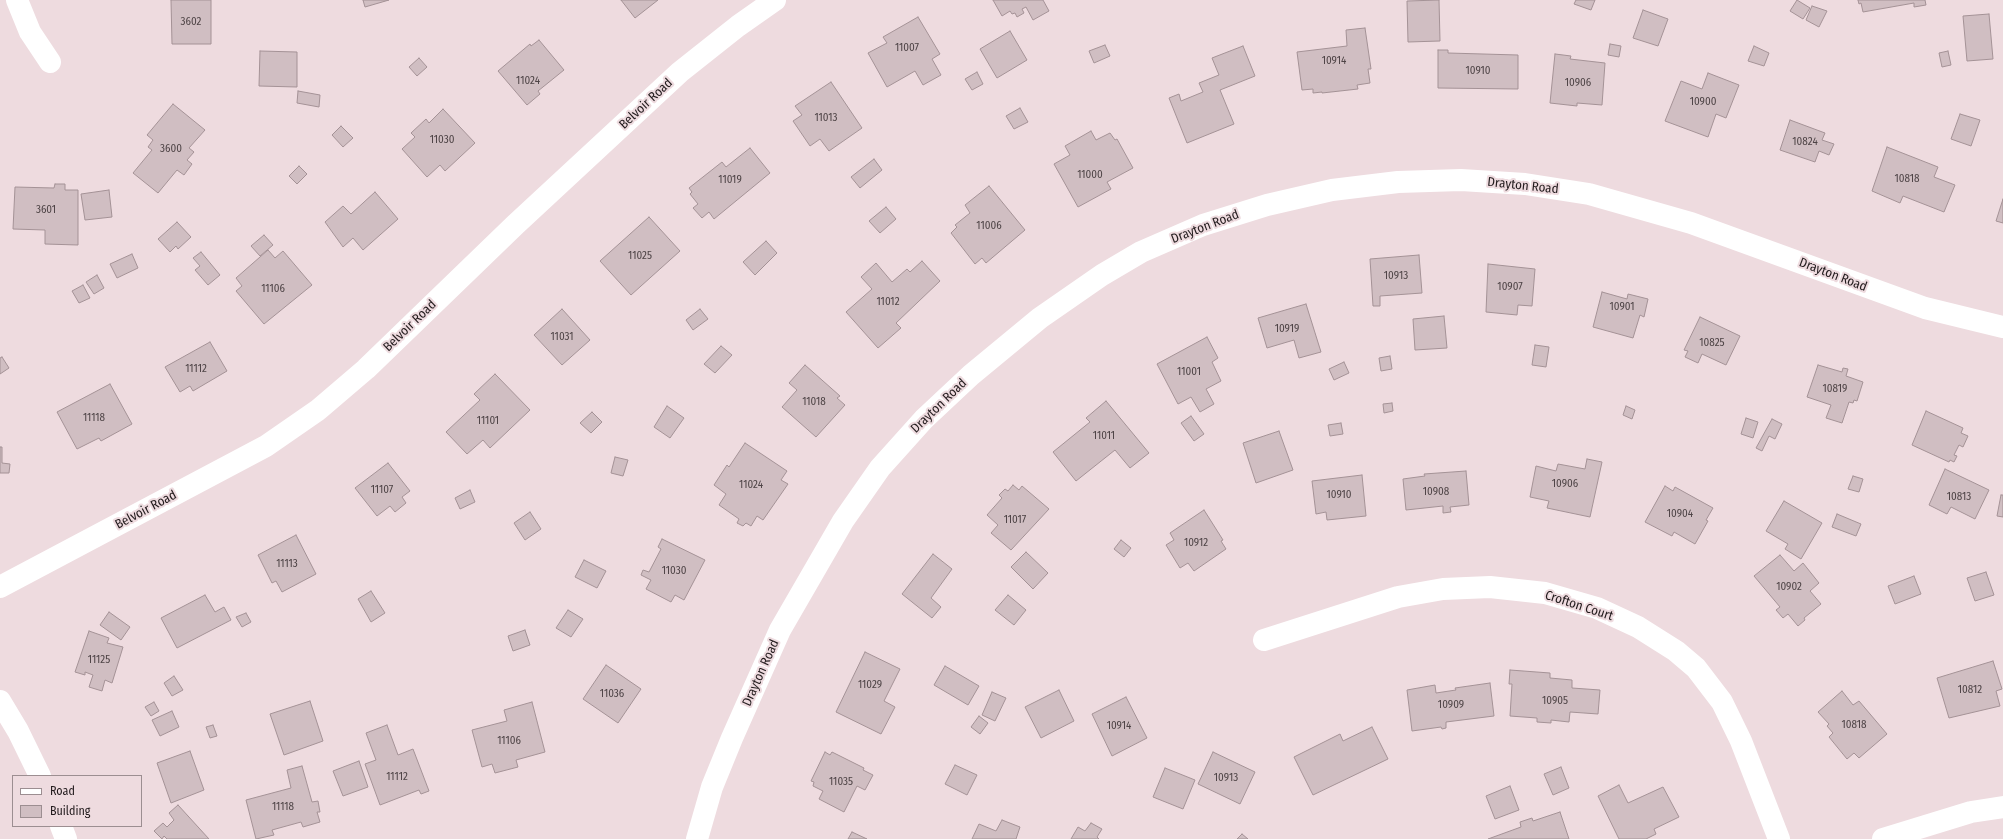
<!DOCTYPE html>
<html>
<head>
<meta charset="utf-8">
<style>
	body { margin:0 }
	#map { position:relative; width:2003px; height:839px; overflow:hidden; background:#eedbdf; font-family:"Fira Sans Condensed",sans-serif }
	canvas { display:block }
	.legend { position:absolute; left:12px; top:775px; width:130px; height:52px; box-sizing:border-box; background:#eedbdf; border:1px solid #9c8e91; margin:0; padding:5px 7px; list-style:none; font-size:12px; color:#221b1d }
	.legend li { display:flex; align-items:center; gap:8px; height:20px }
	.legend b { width:20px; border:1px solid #9c8e91 }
</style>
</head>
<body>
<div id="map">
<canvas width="2003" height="839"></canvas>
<ul class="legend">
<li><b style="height:5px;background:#fff"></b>Road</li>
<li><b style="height:11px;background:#d0bec2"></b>Building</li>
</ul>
</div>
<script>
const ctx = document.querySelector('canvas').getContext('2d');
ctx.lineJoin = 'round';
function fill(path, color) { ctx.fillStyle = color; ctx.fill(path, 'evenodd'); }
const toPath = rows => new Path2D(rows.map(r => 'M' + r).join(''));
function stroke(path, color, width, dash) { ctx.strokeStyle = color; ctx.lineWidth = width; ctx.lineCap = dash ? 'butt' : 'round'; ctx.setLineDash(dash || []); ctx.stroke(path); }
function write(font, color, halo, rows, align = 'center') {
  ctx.font = font + ' "Fira Sans Condensed",sans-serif'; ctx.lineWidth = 4; ctx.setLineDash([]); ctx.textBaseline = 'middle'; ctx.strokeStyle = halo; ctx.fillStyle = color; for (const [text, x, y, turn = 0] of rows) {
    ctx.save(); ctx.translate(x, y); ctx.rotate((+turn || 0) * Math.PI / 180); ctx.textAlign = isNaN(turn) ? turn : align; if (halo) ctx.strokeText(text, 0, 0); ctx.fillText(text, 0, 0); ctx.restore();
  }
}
const building = toPath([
	[171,0,211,0,211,44,172,44,171,0],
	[363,0,389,0,365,7,363,0],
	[621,0,658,0,635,18,621,0],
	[993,0,1043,0,1049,11,1033,20,1026,7,1022,9,1024,13,1017,17,1015,13,1012,14,1010,11,1002,16,993,0],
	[1439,0,1440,41,1408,42,1407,1,1439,0],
	[1576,0,1595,0,1591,10,1574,4,1576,0],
	[1797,0,1810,8,1803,19,1790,11,1797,0],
	[1858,0,1925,0,1926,5,1914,7,1914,3,1863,12,1861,3,1859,4,1858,0],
	[1812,6,1827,11,1819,27,1806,20,1812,6],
	[1643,10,1668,19,1658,46,1633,38,1643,10],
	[1989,14,1993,59,1967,61,1963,16,1989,14],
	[918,17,940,54,932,59,941,75,923,85,915,71,887,87,868,53,887,43,883,37,918,17],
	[1365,28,1371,69,1368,69,1370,83,1357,85,1358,89,1322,93,1322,92,1313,93,1313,89,1302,90,1297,52,1347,46,1346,30,1365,28],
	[1010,31,1027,60,997,78,980,49,1010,31],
	[539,40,564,70,538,91,540,94,527,105,498,71,530,44,531,46,539,40],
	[1610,44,1621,46,1619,57,1608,55,1610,44],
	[1105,45,1110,56,1094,63,1089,51,1105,45],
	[1243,46,1255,76,1220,90,1234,124,1187,143,1169,98,1179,94,1181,101,1203,92,1199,83,1219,75,1212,58,1243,46],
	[1754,46,1769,53,1764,66,1748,61,1754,46],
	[1438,50,1448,50,1448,53,1518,55,1518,89,1438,88,1438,50],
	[260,51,297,52,297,87,259,86,260,51],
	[1948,51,1951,65,1942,67,1939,53,1948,51],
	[1555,54,1571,56,1570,59,1605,63,1602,105,1577,103,1577,106,1550,103,1555,54],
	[419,58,427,67,417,76,409,67,419,58],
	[977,72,983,84,972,90,965,79,977,72],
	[1708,73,1739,85,1726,118,1716,114,1708,137,1665,121,1681,81,1702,89,1708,73],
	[831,82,862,128,829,151,820,139,810,146,793,121,802,115,795,106,831,82],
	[298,91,320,95,319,107,297,103,298,91],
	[173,104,205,130,189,148,194,152,187,160,192,164,184,175,177,170,158,193,133,173,152,150,148,147,153,140,147,135,173,104],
	[1020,108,1028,122,1014,129,1006,116,1020,108],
	[443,109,475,143,445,171,440,165,427,177,402,149,415,137,411,133,426,119,429,123,443,109],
	[1960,114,1980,120,1971,146,1951,139,1960,114],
	[1790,120,1825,133,1822,140,1834,144,1829,155,1819,151,1815,162,1780,150,1790,120],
	[341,126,353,138,343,147,332,135,341,126],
	[1091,131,1096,140,1110,133,1115,140,1117,139,1133,168,1107,182,1111,189,1078,207,1054,164,1070,155,1065,146,1091,131],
	[1887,147,1938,167,1934,177,1955,185,1944,212,1903,196,1900,203,1872,191,1887,147],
	[750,148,770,173,714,219,709,212,702,218,693,208,698,204,690,194,692,192,689,188,722,162,726,167,750,148],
	[874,159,882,170,860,188,851,177,874,159],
	[299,166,307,174,297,184,289,176,299,166],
	[55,184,65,184,65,190,78,190,78,245,45,244,45,230,13,229,15,187,54,188,55,184],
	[989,186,1025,230,986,263,982,258,975,264,951,233,957,227,955,225,970,213,965,205,989,186],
	[109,190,112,217,85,220,81,194,109,190],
	[375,192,398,219,363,250,353,238,343,247,325,222,343,206,351,214,375,192],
	[2003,199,2003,223,1996,221,2003,199],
	[886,207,896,219,880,233,869,221,886,207],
	[649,217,680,251,631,295,600,261,649,217],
	[177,222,191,237,178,249,176,246,170,252,158,239,177,222],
	[264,235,273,245,260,256,251,246,264,235],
	[766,241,777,253,755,275,743,262,766,241],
	[268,250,275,258,283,251,312,285,264,324,236,291,242,286,236,278,268,250],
	[201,252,220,275,208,285,195,270,200,266,193,258,201,252],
	[132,254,138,268,117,278,110,264,132,254],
	[1419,255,1422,293,1380,296,1380,306,1373,306,1370,259,1419,255],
	[922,261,940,281,896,323,901,328,878,348,846,312,872,289,861,277,876,263,892,282,907,269,910,272,922,261],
	[1488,264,1535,269,1532,306,1518,305,1517,315,1486,312,1488,264],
	[97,275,104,288,94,294,86,282,97,275],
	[83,285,90,298,79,303,72,291,83,285],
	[1602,292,1627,299,1628,294,1648,299,1644,317,1640,315,1633,338,1593,327,1602,292],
	[1306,304,1321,352,1299,358,1294,340,1267,348,1258,318,1306,304],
	[562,309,590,340,562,365,534,335,562,309],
	[700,309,708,319,693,330,686,320,700,309],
	[1444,316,1447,348,1415,350,1413,319,1444,316],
	[1700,317,1740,336,1726,365,1702,354,1698,363,1685,357,1688,351,1684,350,1700,317],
	[1207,337,1218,358,1212,362,1221,381,1206,389,1214,404,1200,412,1191,397,1178,404,1157,364,1207,337],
	[210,342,227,371,193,391,190,386,180,392,165,367,210,342],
	[1535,345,1549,347,1546,367,1532,365,1535,345],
	[721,346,732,355,715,373,704,364,721,346],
	[1390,356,1392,369,1381,371,1379,358,1390,356],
	[2,357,9,368,0,374,0,358,2,357],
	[1344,362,1349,373,1334,380,1329,369,1344,362],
	[805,365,840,396,837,398,845,405,816,437,782,407,797,390,789,383,805,365],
	[1818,365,1842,372,1843,368,1848,369,1846,376,1863,382,1857,401,1854,400,1853,403,1849,402,1842,423,1826,418,1831,405,1807,397,1818,365],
	[495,374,530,410,490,448,483,440,467,454,446,432,480,400,474,394,495,374],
	[110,384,132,424,101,441,99,438,77,449,57,412,110,384],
	[1106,401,1149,453,1130,468,1115,450,1076,481,1053,452,1090,422,1086,418,1106,401],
	[1392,403,1393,411,1384,413,1383,404,1392,403],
	[667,406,684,418,670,438,654,427,667,406],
	[1626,406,1635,410,1632,419,1623,415,1626,406],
	[1926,411,1963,428,1961,433,1968,436,1963,447,1959,445,1954,455,1957,456,1954,462,1950,460,1949,462,1912,445,1926,411],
	[592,412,602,422,591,433,580,423,592,412],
	[1191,416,1204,434,1194,441,1181,423,1191,416],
	[1746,418,1758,422,1753,438,1741,434,1746,418],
	[1772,419,1782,424,1775,439,1769,436,1762,451,1756,448,1772,419],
	[1341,423,1343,434,1330,436,1328,425,1341,423],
	[1279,431,1293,470,1256,483,1243,443,1279,431],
	[745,443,787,471,781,480,788,484,763,520,757,516,751,526,746,523,743,526,737,523,739,519,719,505,726,494,714,485,727,465,729,467,745,443],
	[0,447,2,447,2,463,10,464,9,473,0,473,0,447],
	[615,457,628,460,623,476,611,473,615,457],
	[1587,459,1602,462,1590,517,1547,508,1549,501,1530,497,1536,466,1556,471,1558,464,1585,469,1587,459],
	[388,463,410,491,402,497,406,503,395,512,390,506,377,516,355,488,388,463],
	[1945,469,1989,490,1975,519,1951,507,1947,514,1929,505,1945,469],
	[1466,471,1469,505,1450,507,1451,512,1443,513,1443,506,1406,510,1403,479,1425,476,1424,474,1466,471],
	[1362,475,1366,516,1327,520,1326,512,1316,514,1312,481,1362,475],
	[1853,476,1863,479,1859,492,1848,489,1853,476],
	[1013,485,1019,490,1022,486,1049,509,1011,550,991,533,998,525,987,515,1002,498,999,495,1005,489,1008,491,1013,485],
	[1665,486,1673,491,1675,487,1713,508,1706,520,1708,521,1695,544,1674,532,1672,536,1645,522,1665,486],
	[470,490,475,502,460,509,455,498,470,490],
	[2001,495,2003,495,2003,517,1997,516,2001,495],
	[1784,501,1822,523,1801,559,1785,549,1788,544,1766,531,1784,501],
	[1204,510,1223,540,1221,541,1226,549,1194,571,1188,563,1180,568,1166,545,1174,540,1170,533,1204,510],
	[530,512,541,529,525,540,514,523,530,512],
	[1837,514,1861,524,1856,536,1832,527,1837,514],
	[296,535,316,574,282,592,276,581,272,583,258,555,296,535],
	[662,539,705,560,684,600,675,595,671,602,646,589,651,580,641,575,643,570,649,572,661,549,658,547,662,539],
	[1121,540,1131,548,1124,557,1114,549,1121,540],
	[1026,552,1048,573,1033,589,1011,567,1026,552],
	[933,554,952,569,931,598,941,607,932,618,902,594,933,554],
	[1780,555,1794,571,1803,563,1819,583,1810,591,1821,604,1804,618,1805,620,1798,626,1788,614,1783,618,1776,610,1780,607,1754,576,1780,555],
	[584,560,606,571,597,588,575,577,584,560],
	[1986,572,1994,595,1975,601,1967,578,1986,572],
	[1914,576,1921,594,1895,604,1888,586,1914,576],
	[371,591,385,613,371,622,358,599,371,591],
	[205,595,215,612,224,607,231,620,177,648,161,618,205,595],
	[1008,595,1026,610,1014,625,995,610,1008,595],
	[568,610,583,619,571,637,556,628,568,610],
	[109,612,130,627,121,640,100,625,109,612],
	[246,613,251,622,242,627,236,617,246,613],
	[525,630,530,645,513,651,508,636,525,630],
	[89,631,109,638,107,643,123,647,112,683,105,680,102,691,89,687,93,675,85,672,85,675,75,672,89,631],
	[865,652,900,669,884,701,895,707,881,734,836,712,865,652],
	[1993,661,2002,689,1996,691,2000,706,1949,718,1937,678,1993,661],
	[606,665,641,689,618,723,583,699,606,665],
	[945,666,979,686,968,705,934,685,945,666],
	[1510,670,1550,673,1550,678,1572,680,1572,688,1600,690,1598,714,1570,712,1569,722,1551,720,1551,723,1537,722,1537,718,1510,716,1512,684,1509,684,1510,670],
	[174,676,183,690,172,696,164,683,174,676],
	[1490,683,1494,716,1446,722,1446,728,1442,729,1441,727,1412,731,1407,690,1435,685,1436,693,1456,690,1455,688,1490,683],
	[1059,690,1074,721,1041,738,1025,707,1059,690],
	[1842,691,1853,705,1859,701,1887,734,1859,758,1854,753,1847,759,1829,737,1833,733,1827,726,1829,724,1818,712,1842,691],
	[992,692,1006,698,995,721,982,715,992,692],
	[1126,697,1147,738,1112,756,1092,714,1126,697],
	[310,701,323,741,284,755,270,714,310,701],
	[154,702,159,711,151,716,145,707,154,702],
	[532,702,545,752,516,760,518,767,495,773,492,764,482,767,472,730,507,721,504,710,532,702],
	[172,711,179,727,160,736,152,720,172,711],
	[979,716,988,723,980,734,971,727,979,716],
	[213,725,217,736,210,738,206,727,213,725],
	[387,725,398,755,413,749,429,791,421,794,419,790,380,805,365,764,376,760,366,733,387,725],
	[1372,727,1388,759,1313,795,1294,757,1340,734,1343,741,1372,727],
	[190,751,204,790,171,803,157,763,190,751],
	[825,752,830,755,832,752,864,768,863,770,873,775,865,790,857,786,844,812,819,799,823,791,813,786,814,782,811,781,825,752],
	[1213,752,1255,772,1240,804,1198,784,1213,752],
	[359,761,368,787,343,796,333,771,359,761],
	[955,765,977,775,967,795,945,784,955,765],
	[302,766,312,802,318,801,320,812,317,812,320,822,303,827,301,822,272,830,274,835,256,839,246,800,291,788,287,770,302,766],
	[1561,767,1569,788,1553,795,1544,774,1561,767],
	[1165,768,1195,780,1183,809,1153,797,1165,768],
	[1619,785,1628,803,1663,787,1679,817,1654,829,1656,834,1646,839,1619,839,1598,796,1619,785],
	[1510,786,1519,810,1495,819,1486,796,1510,786],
	[178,805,209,839,167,839,164,836,162,839,154,831,163,823,167,827,174,820,169,813,178,805],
	[1560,812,1569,839,1488,839,1521,827,1520,822,1532,818,1533,821,1560,812],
	[1002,820,1020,827,1016,839,972,839,979,824,996,831,1002,820],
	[1091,823,1102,829,1097,837,1099,839,1071,839,1078,827,1085,831,1091,823],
	[852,832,867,839,848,839,852,832],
	[1242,834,1248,839,1237,839,1242,834]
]);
fill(building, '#d0bec2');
stroke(building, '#a49296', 1);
stroke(toPath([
	[17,0,30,32,50,62],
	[0,587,266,446,318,410,366,369,515,225,680,72,738,26,775,0],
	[1264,640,1398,597,1443,589,1490,587,1545,593,1597,608,1638,627,1676,651,1696,668,1722,702,1741,741,1779,839],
	[0,701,18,731,40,776],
	[61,826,66,839],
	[697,839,712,787,732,738,780,630,843,521,880,468,924,419,971,375,1040,318,1102,275,1141,252,1203,225,1267,205,1332,190,1398,182,1461,180,1525,184,1589,194,1691,223,1925,308,2003,327],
	[1883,839,1971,812,2003,807]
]), '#fff', 22);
write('11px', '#4e4446', null, [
	["3602",191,22],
	["11007",907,48],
	["10914",1334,61],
	["10910",1478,71],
	["11024",528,81],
	["10906",1578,83],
	["10900",1703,102],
	["11013",826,118],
	["11030",442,140],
	["10824",1805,142],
	["3600",171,149],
	["11000",1090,175],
	["10818",1907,179],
	["11019",730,180],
	["3601",46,210],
	["11006",989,226],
	["11025",640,256],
	["10913",1396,276],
	["10907",1510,287],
	["11106",273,289],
	["11012",888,302],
	["10901",1622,307],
	["10919",1287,329],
	["11031",562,337],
	["10825",1712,343],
	["11112",196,369],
	["11001",1189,372],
	["10819",1835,389],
	["11018",814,402],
	["11118",94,418],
	["11101",488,421],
	["11011",1104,436],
	["10906",1565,484],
	["11024",751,485],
	["11107",382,490],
	["10908",1436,492],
	["10910",1339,495],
	["10813",1959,497],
	["10904",1680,514],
	["11017",1015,520],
	["10912",1196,543],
	["11113",287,564],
	["11030",674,571],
	["10902",1789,587],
	["11125",99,660],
	["11029",870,685],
	["10812",1970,690],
	["11036",612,694],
	["10905",1555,701],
	["10909",1451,705],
	["10818",1854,725],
	["10914",1119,726],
	["11106",509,741],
	["11112",397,777],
	["10913",1226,778],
	["11035",841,782],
	["11118",283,807]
]);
write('13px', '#221b1d', '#eedbdf', [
	["Belvoir Road",646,104,-43],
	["Drayton Road",1523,186,6],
	["Drayton Road",1205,227,-21],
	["Drayton Road",1833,275,21],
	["Belvoir Road",410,326,-44],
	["Drayton Road",939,406,-44],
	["Belvoir Road",146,510,-28],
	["Crofton Court",1579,606,18],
	["Drayton Road",761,673,-66]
]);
</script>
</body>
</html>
